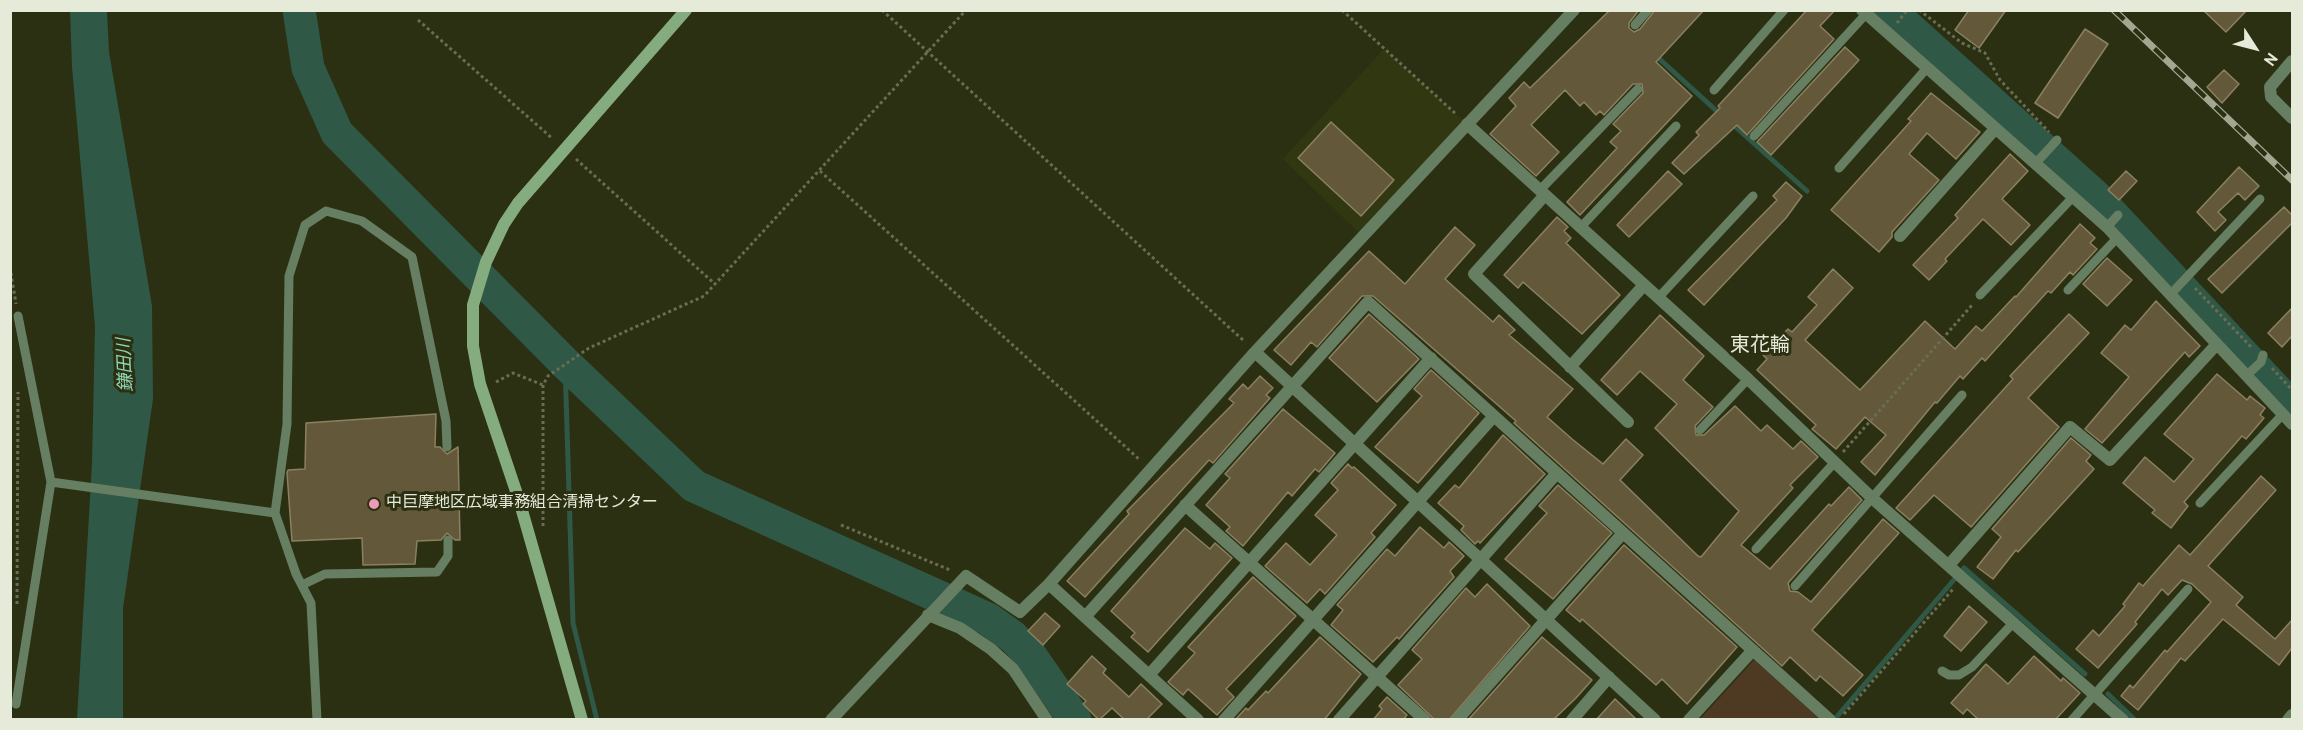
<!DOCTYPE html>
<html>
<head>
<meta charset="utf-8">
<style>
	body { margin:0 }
	#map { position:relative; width:2303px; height:730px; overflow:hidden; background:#2b3012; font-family:Overpass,sans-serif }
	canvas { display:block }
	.frame { position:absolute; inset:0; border:12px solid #e6ead8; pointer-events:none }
	.north { position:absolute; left:2225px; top:18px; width:60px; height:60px; -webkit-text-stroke:4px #2b3012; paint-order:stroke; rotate:126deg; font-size:16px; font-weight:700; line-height:24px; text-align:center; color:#e6ead8 }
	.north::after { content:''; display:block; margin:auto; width:21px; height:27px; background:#e6ead8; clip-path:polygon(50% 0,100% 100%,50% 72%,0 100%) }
</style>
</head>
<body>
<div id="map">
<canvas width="2303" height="730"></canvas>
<div class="frame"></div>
<div class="north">N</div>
</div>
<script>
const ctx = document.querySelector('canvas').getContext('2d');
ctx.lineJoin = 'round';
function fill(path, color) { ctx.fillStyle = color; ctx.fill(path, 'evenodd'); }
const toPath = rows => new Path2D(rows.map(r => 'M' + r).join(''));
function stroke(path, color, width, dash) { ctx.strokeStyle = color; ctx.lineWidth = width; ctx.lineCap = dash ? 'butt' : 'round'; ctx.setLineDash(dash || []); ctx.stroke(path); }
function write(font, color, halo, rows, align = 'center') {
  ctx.font = font + ' Overpass,"Noto Sans JP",sans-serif'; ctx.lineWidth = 6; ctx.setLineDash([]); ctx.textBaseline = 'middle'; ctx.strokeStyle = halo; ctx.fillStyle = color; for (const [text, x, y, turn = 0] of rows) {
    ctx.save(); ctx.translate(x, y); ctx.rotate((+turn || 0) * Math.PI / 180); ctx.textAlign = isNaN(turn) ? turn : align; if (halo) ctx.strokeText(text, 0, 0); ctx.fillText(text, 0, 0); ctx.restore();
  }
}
fill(toPath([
	[1384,49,1467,124,1363,237,1283,159]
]), '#313710');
fill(toPath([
	[1754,660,1820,719,1700,719]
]), '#4e3a23');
fill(toPath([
	[70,11,107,11,109,52,152,306,153,399,123,608,123,719,77,719,92,464,95,326,72,67]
]), '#305847');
stroke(toPath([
	[1654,54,1720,114],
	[1730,122,1807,191],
	[565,363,573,623,597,720],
	[2108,694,2135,720],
	[1834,720,1964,568,2085,674]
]), '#305847', 5);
stroke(toPath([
	[299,10,308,68,337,133,565,363,694,486,988,619,1013,637,1030,655,1075,720],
	[1889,10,2094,195,2292,407]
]), '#305847', 33);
const building = toPath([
	[1610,10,1639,10,1629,23,1629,28,1634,32,1640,29,1655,10,1704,10,1656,62,1692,96,1580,215,1567,202,1617,148,1610,142,1621,131,1613,124,1643,93,1642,84,1633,84,1604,115,1600,111,1596,115,1584,102,1580,106,1565,90,1531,125,1559,152,1536,176,1490,134,1516,106,1509,98,1524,82,1530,88,1610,10],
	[1807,10,1835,10,1820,26,1834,39,1747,135,1737,125,1684,174,1672,163,1699,135,1696,132,1720,108,1718,106,1807,10],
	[1969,10,2006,10,1979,48,1955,30,1969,10],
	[2203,10,2247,10,2226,32,2203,10],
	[2085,29,2108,44,2058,118,2035,103,2085,29],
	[1845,47,1859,60,1771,155,1757,142,1845,47],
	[2224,70,2239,84,2222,103,2207,87,2224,70],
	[1931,93,1980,132,1956,159,1927,133,1909,154,1939,180,1892,232,1892,237,1879,252,1831,210,1911,121,1908,119,1931,93],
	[1331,122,1394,180,1361,216,1298,158,1331,122],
	[2010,154,2028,171,2002,199,2030,225,2011,245,1983,219,1945,259,1947,261,1929,280,1913,265,1958,218,1955,215,2010,154],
	[2239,167,2259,186,2245,200,2238,193,2218,212,2226,220,2215,231,2197,212,2239,167],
	[1668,171,1682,184,1629,237,1617,225,1668,171],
	[2126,171,2137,181,2119,200,2108,190,2126,171],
	[1786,182,1802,196,1786,218,1704,305,1688,290,1777,200,1773,196,1786,182],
	[2284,207,2292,215,2292,223,2222,293,2208,279,2284,207],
	[1557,217,1568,227,1564,231,1571,238,1566,243,1620,295,1582,334,1523,282,1518,288,1504,275,1557,217],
	[2080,224,2095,238,2090,243,2097,249,2073,275,2070,272,2051,293,2048,291,1985,361,1982,358,1963,379,1960,376,1937,403,1935,402,1875,475,1861,462,1886,435,1865,417,1836,449,1812,429,1816,425,1757,370,1767,359,1763,355,1788,329,1792,332,1817,305,1808,297,1833,269,1853,288,1805,340,1860,390,1925,321,1955,349,1976,326,1982,331,2015,296,2016,297,2080,224],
	[1455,227,1475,245,1445,279,1493,322,1499,315,1515,330,1509,335,1573,389,1547,417,1572,439,1603,464,1626,439,1643,455,1620,480,1698,556,1701,557,1739,511,1655,428,1677,404,1640,371,1617,395,1601,380,1660,315,1704,356,1683,380,1713,407,1695,426,1696,435,1704,435,1735,406,1761,431,1767,425,1793,449,1801,441,1818,457,1790,485,1793,488,1741,545,1770,569,1829,504,1831,506,1849,487,1862,500,1788,583,1790,591,1798,592,1811,602,1883,519,1899,533,1812,630,1863,675,1843,696,1820,676,1816,681,1790,657,1782,666,1514,423,1516,421,1373,296,1362,296,1317,347,1311,342,1291,365,1274,350,1369,251,1405,284,1455,227],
	[2107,258,2132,280,2107,306,2083,284,2107,258],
	[2156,301,2200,346,2189,357,2185,352,2102,443,2085,429,2129,377,2101,353,2125,325,2131,330,2156,301],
	[2292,308,2292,336,2282,347,2268,333,2292,308],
	[1369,314,1419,359,1377,402,1329,358,1369,314],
	[2069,314,2089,333,2028,398,2059,427,1971,527,1934,495,1910,520,1896,508,2013,379,2010,376,2069,314],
	[1431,370,1479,413,1418,483,1375,447,1422,396,1414,389,1431,370],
	[2217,374,2247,400,2250,396,2265,408,2260,415,2264,418,2246,439,2242,436,2184,502,2188,506,2171,528,2152,513,2155,510,2123,483,2145,457,2174,482,2194,459,2164,434,2217,374],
	[1260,376,1273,388,1266,395,1270,398,1213,463,1209,460,1085,597,1067,581,1129,514,1127,511,1234,403,1229,399,1243,384,1248,389,1260,376],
	[1283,409,1335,453,1319,472,1315,469,1292,496,1288,492,1243,546,1226,531,1230,527,1206,505,1230,478,1225,474,1283,409],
	[436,414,435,447,440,447,447,454,458,447,460,540,455,540,447,533,441,540,417,541,415,564,363,565,362,538,292,541,287,473,288,470,305,469,306,423,436,414],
	[1503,435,1545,474,1480,543,1478,541,1475,544,1461,530,1464,526,1438,503,1455,485,1459,488,1503,435],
	[2071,438,2091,455,2086,461,2094,469,2018,552,2016,550,1993,579,1977,567,2001,537,1992,529,2071,438],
	[1348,464,1352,468,1354,467,1396,505,1371,533,1375,537,1325,594,1320,589,1307,603,1265,566,1286,543,1310,565,1337,535,1315,515,1338,490,1331,483,1348,464],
	[2261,476,2276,490,2208,566,2243,597,2236,605,2275,639,2292,620,2292,648,2279,665,2223,619,2185,661,2181,658,2138,710,2121,696,2130,685,2133,688,2165,650,2167,652,2211,602,2192,584,2182,580,2168,595,2162,589,2135,622,2137,624,2098,668,2076,649,2093,630,2099,636,2125,606,2123,604,2139,583,2143,586,2179,545,2190,555,2261,476],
	[1558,485,1612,533,1553,599,1505,559,1547,513,1539,506,1558,485],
	[1420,527,1444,548,1449,542,1464,556,1450,571,1454,577,1399,639,1397,637,1373,662,1331,625,1343,610,1337,605,1387,549,1395,556,1420,527],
	[1185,528,1210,549,1215,543,1232,558,1148,652,1131,637,1135,633,1111,611,1185,528],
	[1624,545,1737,647,1687,704,1662,679,1656,685,1582,619,1580,622,1566,610,1624,545],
	[1253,577,1296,616,1226,689,1234,697,1217,715,1188,689,1183,695,1168,682,1195,653,1188,647,1253,577],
	[1487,584,1530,626,1449,720,1435,720,1398,685,1422,659,1412,650,1466,588,1475,597,1487,584],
	[1969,606,1987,622,1961,651,1944,636,1969,606],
	[1045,613,1060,626,1043,645,1028,631,1045,613],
	[1320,637,1361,674,1324,720,1235,720,1246,708,1248,710,1266,691,1268,693,1320,637],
	[1542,637,1592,680,1576,698,1553,720,1468,720,1542,637],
	[1092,656,1106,669,1103,673,1129,697,1141,684,1162,704,1146,720,1125,720,1112,708,1099,720,1083,704,1086,701,1067,684,1092,656],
	[2034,656,2061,681,2063,678,2080,693,2055,720,1979,720,1967,709,1963,714,1951,703,1986,664,2008,684,2034,656],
	[1387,697,1407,715,1403,720,1373,720,1382,709,1379,706,1387,697],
	[1615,699,1637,720,1596,720,1615,699]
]);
fill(building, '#63593a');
stroke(building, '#8b8160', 1.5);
stroke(toPath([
	[882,10,1244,341],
	[1342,10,1457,115],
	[1919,10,1962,43,1985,53,2000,80,2049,132],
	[418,20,553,139],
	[1897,23,1907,10],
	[576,159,715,284],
	[820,171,1140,460],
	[10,267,16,304],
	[2195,288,2253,349],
	[2272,368,2292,390],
	[496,382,513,373,543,385],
	[1843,452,1973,304],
	[841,525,950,570],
	[543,526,543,385,548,376,589,348,704,296,966,10],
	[17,604,18,392],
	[1844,714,1954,588]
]), '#686d53', 3, [3, 3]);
stroke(toPath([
	[1635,25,1648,10],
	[1714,90,1784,10],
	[1754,136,1866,14],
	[2035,164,2057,140],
	[1839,168,1927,68],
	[1539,191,1638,89],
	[2107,227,2118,215],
	[1580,228,1676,126],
	[2068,290,2117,238],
	[1980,295,2073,197],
	[2170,295,2260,199],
	[1658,298,1753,196],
	[2247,375,2261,362,2263,355],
	[1700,430,1748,379],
	[51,482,275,513],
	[2200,503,2283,414],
	[1756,549,1834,463],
	[302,585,325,574,437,572,448,556,448,540],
	[1795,586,1962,395],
	[1942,671,1949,675,1959,675,1972,667,2014,622],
	[16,704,51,482,18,316],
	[317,720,311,603,296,574,275,513,287,424,289,276,305,225,326,211,362,221,412,257,446,421,447,447],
	[2072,720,2188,589]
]), '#667e61', 9);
stroke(toPath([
	[1862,10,2107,227,2292,424],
	[2292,61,2270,87,2271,97,2292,118],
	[1467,124,1748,379,1872,498,2123,720],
	[1544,196,1474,274,1628,422],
	[1900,236,1995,129],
	[1255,352,1655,720],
	[1570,367,1644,285],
	[1185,505,1425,720],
	[1949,565,2070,427,2110,460,2217,344],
	[1049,584,1198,720],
	[928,615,960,628,991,649,1013,669,1047,720],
	[1085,617,1368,302,1830,720],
	[1149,675,1431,358],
	[831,720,966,576,1020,612,1049,584,1255,352,1574,10],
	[1224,720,1494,416],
	[1339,720,1557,473],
	[1457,720,1623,533],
	[1572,720,1609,677],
	[1689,720,1753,650],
	[2288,720,2292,715]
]), '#667e61', 12);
stroke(toPath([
	[582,720,519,500,480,384,473,346,473,305,486,262,504,224,518,203,686,10]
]), '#85ac7e', 12);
const rail = toPath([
	[2114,10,2292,180]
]);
stroke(rail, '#a3a791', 7);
stroke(rail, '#2b3012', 4.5, [14]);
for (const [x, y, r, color] of [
	[374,504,6,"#ef9ab8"]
]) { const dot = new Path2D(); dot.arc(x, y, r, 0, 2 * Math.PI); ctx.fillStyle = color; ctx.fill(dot); stroke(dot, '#2b3012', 2); }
write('16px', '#e6ead8', '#2b3012', [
	["中巨摩地区広域事務組合清掃センター",386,504]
], 'left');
write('italic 18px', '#8ed5b5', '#2b3012', [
	["鎌田川",127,365,-93]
]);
write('20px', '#e6ead8', '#2b3012', [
	["東花輪",1760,347]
]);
</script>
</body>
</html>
